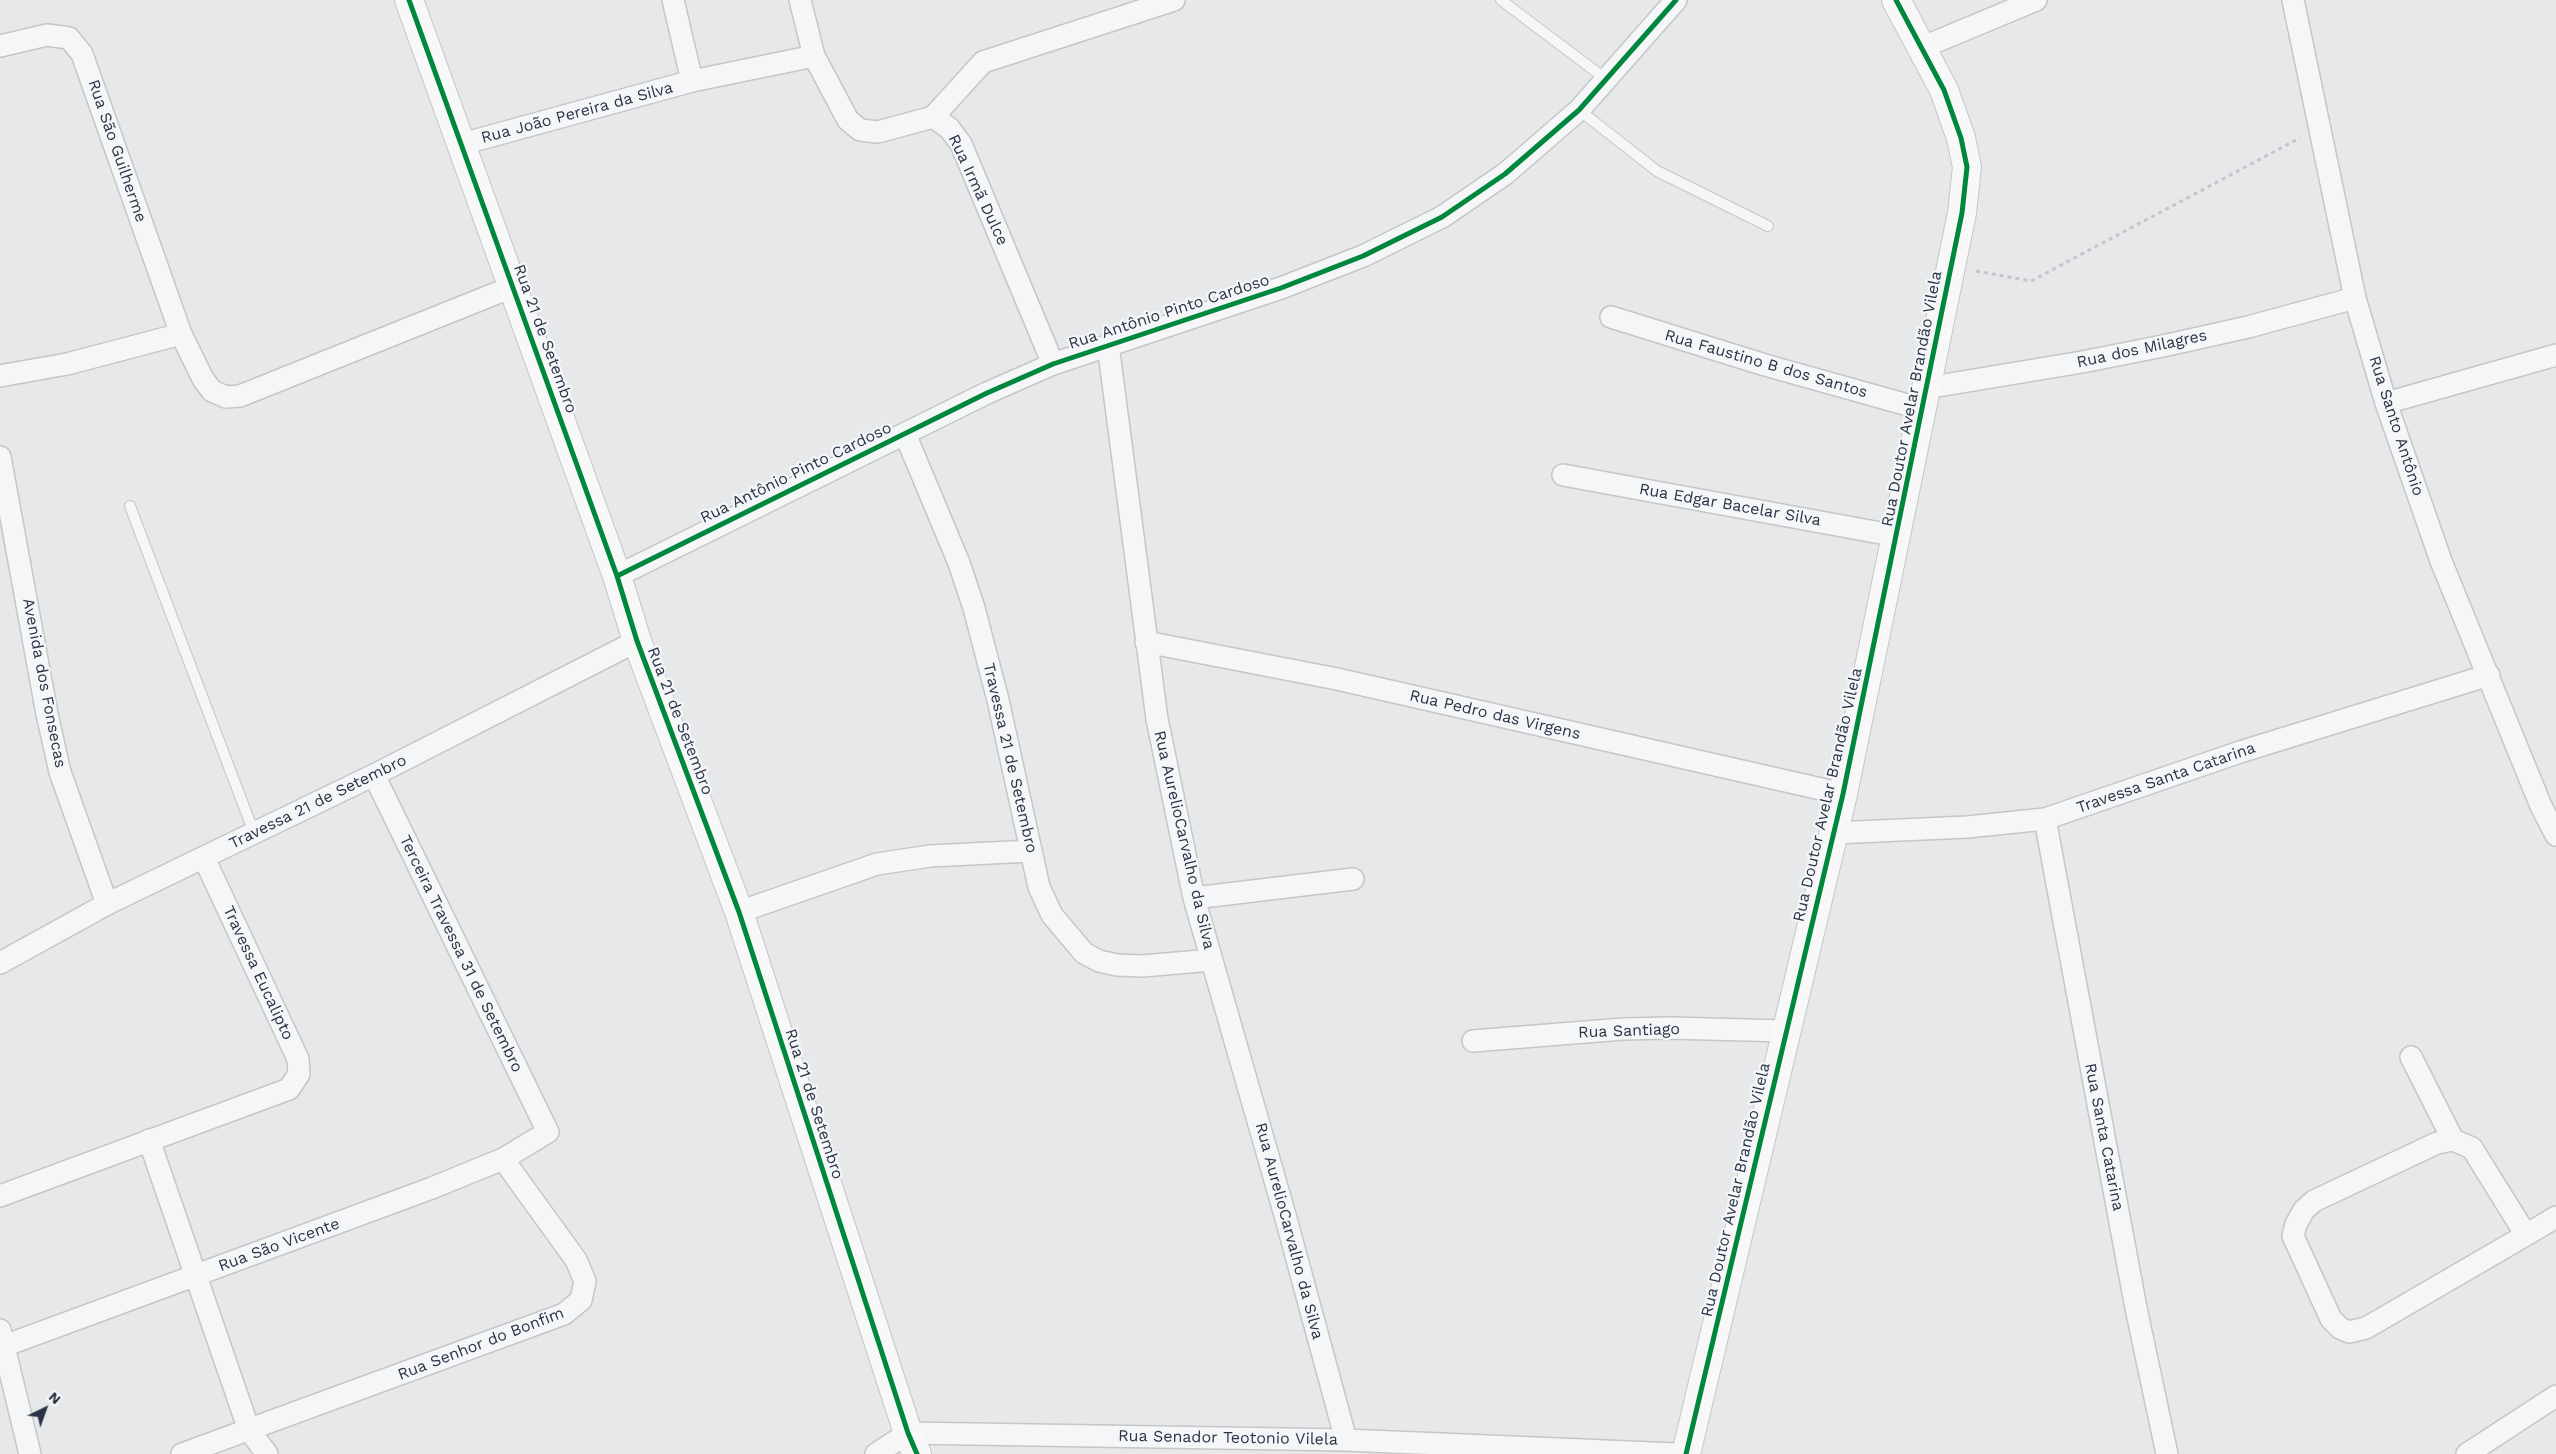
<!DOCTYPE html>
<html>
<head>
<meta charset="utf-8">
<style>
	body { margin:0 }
	#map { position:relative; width:2556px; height:1454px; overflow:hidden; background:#e6e8ea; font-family:"Work Sans",sans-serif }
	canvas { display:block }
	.north { position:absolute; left:20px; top:1384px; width:50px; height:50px; -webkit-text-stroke:4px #f4f6f9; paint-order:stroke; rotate:42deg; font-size:14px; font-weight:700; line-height:20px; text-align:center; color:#2b3445 }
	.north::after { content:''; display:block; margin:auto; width:18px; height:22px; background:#2b3445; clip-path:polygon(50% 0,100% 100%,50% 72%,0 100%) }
</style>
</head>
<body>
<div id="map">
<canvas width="2556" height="1454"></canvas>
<div class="north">N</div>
</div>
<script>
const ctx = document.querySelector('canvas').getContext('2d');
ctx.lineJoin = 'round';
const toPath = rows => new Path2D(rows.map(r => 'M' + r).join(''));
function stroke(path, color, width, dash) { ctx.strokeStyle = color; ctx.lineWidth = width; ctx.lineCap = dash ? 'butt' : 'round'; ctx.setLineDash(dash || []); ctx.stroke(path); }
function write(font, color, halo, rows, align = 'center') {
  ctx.font = font + ' "Work Sans",sans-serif'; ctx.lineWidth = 4.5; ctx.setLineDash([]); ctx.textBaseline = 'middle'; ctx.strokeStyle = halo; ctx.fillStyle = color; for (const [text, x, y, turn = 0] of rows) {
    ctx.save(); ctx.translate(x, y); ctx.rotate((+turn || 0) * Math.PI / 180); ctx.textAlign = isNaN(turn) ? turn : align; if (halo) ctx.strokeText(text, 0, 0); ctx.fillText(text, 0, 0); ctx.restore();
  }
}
const lane = toPath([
	[1501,0,1607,80],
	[1579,110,1657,171,1768,226],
	[130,506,254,833]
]);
const street = toPath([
	[673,0,692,81],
	[800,0,814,56,848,120,860,130,878,132,933,117,949,128,961,144,1053,364],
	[2293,0,2355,298,2386,403,2441,561,2541,806,2556,835],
	[0,46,47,35,69,38,82,54,181,334,203,379,212,391,226,397,240,396,512,287],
	[1921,48,2036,0],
	[933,117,983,62,1174,0],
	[462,144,692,81,814,56],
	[1611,317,1765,365,1922,409],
	[1108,345,1157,719,1194,898,1285,1215,1346,1440],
	[0,376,67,364,181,334],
	[1926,388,2082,362,2163,346,2248,327,2355,298],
	[2386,403,2556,355],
	[905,434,959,563,974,608,998,700,1039,887,1052,915,1084,953,1099,961,1117,965,1143,966,1211,960],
	[0,457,47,714,60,772,107,904],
	[1563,475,1897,536],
	[617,576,987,393,1053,364,1281,288,1363,256,1442,217,1505,174,1579,110,1676,0],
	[1146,642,1337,679,1843,794],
	[2045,819,2136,1308,2167,1454],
	[1834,833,1967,827,2045,819,2240,752,2489,675],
	[1194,898,1353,879],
	[739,912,877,864,930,856,1030,851],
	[0,963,107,904,374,775,637,641],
	[1473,1041,1623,1029,1669,1028,1786,1031],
	[2411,1057,2453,1140],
	[149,1140,249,1430,267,1454],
	[0,1196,289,1089,299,1074,298,1059,204,858],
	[2526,1235,2472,1148,2453,1140,2437,1143,2314,1201,2304,1210,2296,1224,2293,1236,2331,1319,2340,1328,2349,1332,2366,1328,2526,1235,2556,1217],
	[0,1330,30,1454],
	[4,1346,432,1188,503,1159,548,1132,374,775],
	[182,1454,564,1314,581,1300,585,1281,576,1260,503,1159],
	[876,1454,908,1433,1346,1440,1676,1454],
	[2467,1454,2556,1396]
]);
const secondary = toPath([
	[409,0,617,576,637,641,739,912,908,1433,917,1454],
	[1686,1454,1843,794,1962,213,1967,167,1961,138,1944,90,1896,0]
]);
stroke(lane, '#c4c6c8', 12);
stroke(street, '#c4c6c8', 24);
stroke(secondary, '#c4c6c8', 30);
stroke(toPath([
	[1976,271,2031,281,2300,138]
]), '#c5c6ca', 3, [4, 4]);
stroke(lane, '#f5f6f7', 10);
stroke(street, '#f5f6f7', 21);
stroke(secondary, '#f8f8f8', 28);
stroke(toPath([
	[409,0,617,576,637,641,739,912,908,1433,917,1454],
	[617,576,987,393,1053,364,1281,288,1363,256,1442,217,1505,174,1579,110,1676,0],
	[1686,1454,1843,794,1962,213,1967,167,1961,138,1944,90,1896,0]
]), '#00873e', 5);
write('16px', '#2b3445', '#f4f6f9', [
	["Rua João Pereira da Silva",577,113,-15],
	["Rua São Guilherme",117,151,71],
	["Rua Irmã Dulce",978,190,65],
	["Rua Antônio Pinto Cardoso",1169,312,-18],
	["Rua 21 de Setembro",545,339,70],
	["Rua dos Milagres",2142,349,-12],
	["Rua Faustino B dos Santos",1766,364,16],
	["Rua Doutor Avelar Brandão Vilela",1912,399,-79],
	["Rua Santo Antônio",2396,426,72],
	["Rua Antônio Pinto Cardoso",796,473,-26],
	["Rua Edgar Bacelar Silva",1730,505,10],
	["Avenida dos Fonsecas",44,683,79],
	["Rua Pedro das Virgens",1495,715,13],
	["Rua 21 de Setembro",680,721,69],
	["Travessa 21 de Setembro",1010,758,77],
	["Travessa Santa Catarina",2166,778,-19],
	["Rua Doutor Avelar Brandão Vilela",1828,795,-77],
	["Travessa 21 de Setembro",318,802,-26],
	["Rua AurelioCarvalho da Silva",1184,840,77],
	["Terceira Travessa 31 de Setembro",461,954,64],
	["Travessa Eucalipto",258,973,65],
	["Rua Santiago",1629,1031,-2],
	["Rua 21 de Setembro",814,1104,72],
	["Rua Santa Catarina",2104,1137,79],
	["Rua Doutor Avelar Brandão Vilela",1736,1190,-77],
	["Rua AurelioCarvalho da Silva",1289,1231,75],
	["Rua São Vicente",279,1245,-20],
	["Rua Senhor do Bonfim",481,1344,-21],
	["Rua Senador Teotonio Vilela",1228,1438,1]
]);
</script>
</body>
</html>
